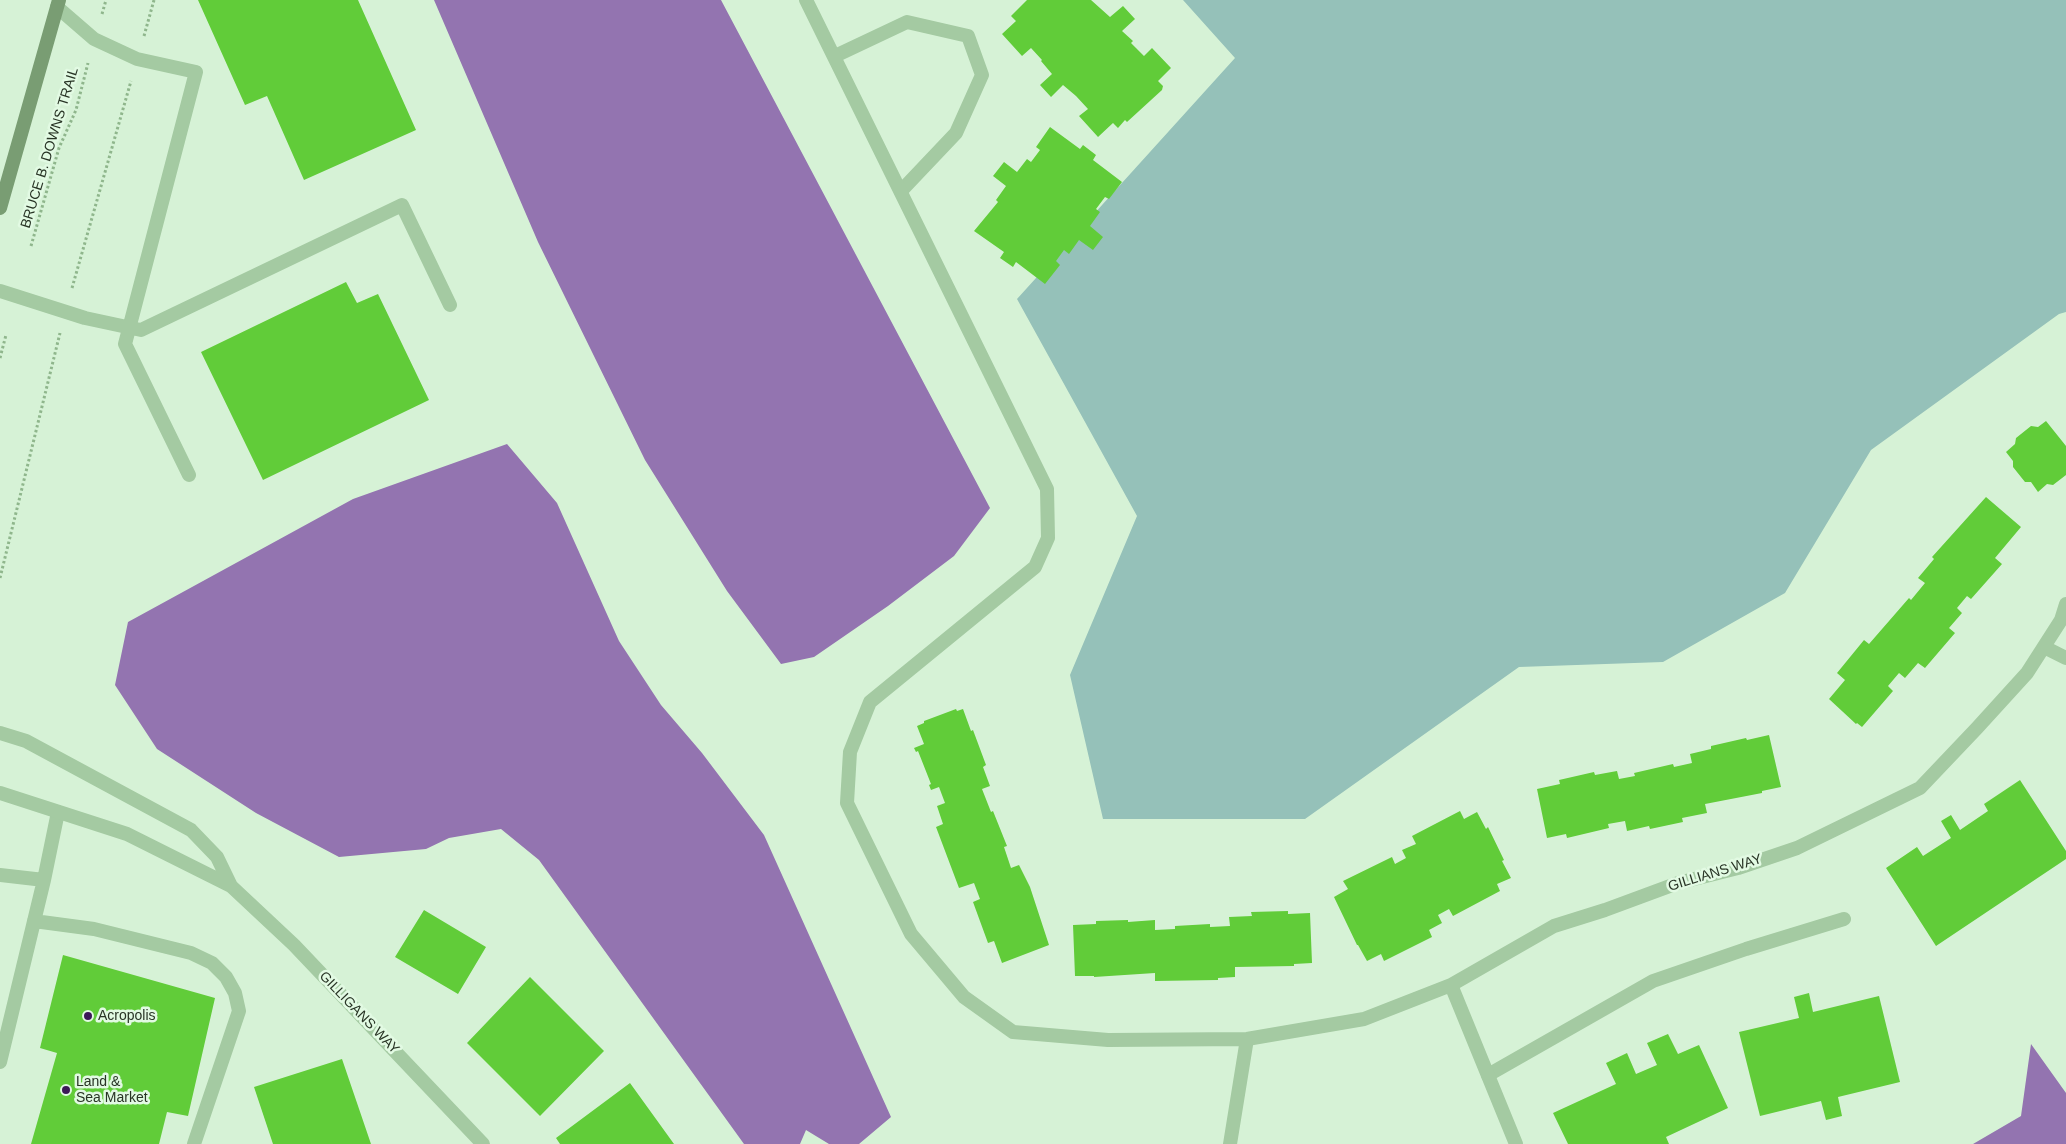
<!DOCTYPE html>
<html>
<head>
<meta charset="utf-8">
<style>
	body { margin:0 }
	canvas { display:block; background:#d6f2d6 }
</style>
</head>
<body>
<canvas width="2066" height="1144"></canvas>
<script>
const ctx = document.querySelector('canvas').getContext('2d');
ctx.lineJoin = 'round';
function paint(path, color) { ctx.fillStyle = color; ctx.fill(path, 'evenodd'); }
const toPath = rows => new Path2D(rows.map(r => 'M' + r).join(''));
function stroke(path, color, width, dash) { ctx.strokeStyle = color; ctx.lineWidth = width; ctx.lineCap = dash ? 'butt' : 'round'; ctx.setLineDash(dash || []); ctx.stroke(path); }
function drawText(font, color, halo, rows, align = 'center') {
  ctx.font = font + ' Helvetica,sans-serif'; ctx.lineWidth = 5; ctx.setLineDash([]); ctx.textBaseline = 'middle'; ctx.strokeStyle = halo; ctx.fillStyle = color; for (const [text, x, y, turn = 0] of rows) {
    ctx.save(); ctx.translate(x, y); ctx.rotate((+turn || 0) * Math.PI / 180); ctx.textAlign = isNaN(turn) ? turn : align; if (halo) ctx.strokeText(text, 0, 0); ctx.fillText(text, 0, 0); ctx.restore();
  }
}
paint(toPath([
	[1183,0,2066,0,2066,312,2059,314,1871,450,1785,593,1663,662,1519,667,1305,819,1103,819,1070,675,1137,516,1017,299,1235,58]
]), '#95c1b9');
paint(toPath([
	[434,0,721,0,990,508,954,556,888,606,814,657,781,664,727,591,645,460,538,242],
	[507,444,557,503,619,641,661,705,702,753,764,835,891,1117,859,1144,829,1144,806,1130,800,1144,744,1144,539,860,501,829,449,838,426,849,339,857,256,813,157,749,115,685,128,622,353,499],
	[2031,1044,2066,1093,2066,1144,1973,1144,2021,1116]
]), '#9374b0');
paint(toPath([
	[198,0,358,0,416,130,304,180,267,96,245,105],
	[1027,0,1091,0,1110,17,1123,6,1135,19,1122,31,1133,41,1131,43,1144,56,1152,48,1171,68,1158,81,1163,86,1162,90,1127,122,1125,120,1118,128,1113,123,1098,137,1079,116,1088,109,1076,96,1063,85,1051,97,1040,85,1052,74,1041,61,1042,60,1031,48,1022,56,1002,34,1016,21,1011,16],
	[1050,127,1080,149,1083,145,1096,155,1093,160,1122,182,1109,199,1105,197,1096,209,1100,212,1090,226,1103,237,1093,250,1079,240,1069,254,1064,250,1056,261,1060,265,1045,284,1016,262,1013,267,1000,258,1004,252,974,231,998,202,996,200,1006,186,993,176,1004,162,1017,172,1027,159,1031,162,1040,150,1036,147],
	[346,282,357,303,378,294,429,400,263,480,201,352],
	[2046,421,2066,446,2066,475,2053,485,2047,484,2038,492,2031,482,2025,482,2013,467,2013,461,2006,452,2015,444,2016,438,2031,426,2038,427],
	[1986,497,2021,527,1995,558,2002,564,1971,599,1967,596,1957,608,1962,613,1949,628,1955,633,1925,668,1918,663,1905,678,1899,673,1888,686,1893,691,1862,727,1857,723,1856,724,1829,699,1845,680,1837,673,1864,640,1869,644,1909,598,1911,600,1925,583,1918,578,1934,559,1932,557],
	[956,709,957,711,963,709,971,731,973,730,986,765,983,767,990,786,982,789,991,812,993,811,1007,846,1004,847,1011,868,1019,865,1030,887,1049,945,1002,963,994,941,988,943,973,902,980,899,974,883,959,888,936,827,943,824,937,806,945,803,939,787,931,790,929,785,931,784,918,751,916,752,914,748,924,744,917,726,924,723,924,721],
	[1769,735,1781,787,1762,791,1762,793,1705,804,1707,813,1682,818,1683,822,1650,829,1649,826,1627,831,1625,821,1608,824,1609,828,1567,838,1566,834,1547,838,1537,789,1560,784,1559,780,1594,772,1595,775,1617,771,1619,779,1635,776,1634,773,1673,764,1674,767,1692,763,1690,754,1711,749,1711,746,1746,738,1747,740],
	[2020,780,2066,851,2066,859,1936,946,1886,868,1917,847,1923,856,1951,838,1941,821,1951,815,1960,830,1988,811,1984,804],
	[1460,811,1464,819,1477,812,1486,829,1488,827,1504,860,1502,861,1511,878,1497,884,1500,891,1453,916,1449,909,1438,915,1442,923,1429,930,1432,937,1384,961,1381,954,1367,961,1358,945,1357,945,1334,897,1348,889,1343,881,1392,857,1395,864,1406,858,1402,850,1416,844,1412,836],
	[424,910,486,947,458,994,395,957],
	[1288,911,1288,914,1310,913,1312,963,1294,964,1294,966,1235,967,1235,977,1218,978,1218,980,1155,981,1155,973,1094,977,1094,976,1075,976,1073,925,1096,924,1096,921,1128,920,1128,922,1155,920,1155,930,1175,929,1175,926,1210,924,1210,927,1230,926,1229,917,1252,916,1251,912],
	[63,955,215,998,188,1116,167,1112,159,1144,31,1144,57,1053,40,1048],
	[530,977,604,1051,540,1116,467,1043],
	[1809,993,1813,1012,1879,996,1900,1082,1838,1097,1842,1116,1826,1120,1821,1101,1760,1116,1739,1032,1799,1018,1794,997],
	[1668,1034,1678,1054,1699,1045,1728,1108,1666,1137,1669,1144,1568,1144,1553,1113,1616,1084,1606,1063,1627,1053,1636,1074,1657,1065,1647,1043],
	[342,1059,371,1144,273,1144,254,1087],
	[630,1083,674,1144,560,1144,556,1138]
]), '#61cc39');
stroke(toPath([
	[102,14,106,0],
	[144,36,154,0],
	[31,246,59,148,76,110,88,63],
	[72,288,131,81],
	[0,358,6,335],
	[0,578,60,333]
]), '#8fb68c', 3, [2.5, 2.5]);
stroke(toPath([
	[57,7,94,39,137,59,196,72,125,344,189,475],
	[835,56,907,22,968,36,982,75,956,133,901,191],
	[0,291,85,318,141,330,402,205,450,305],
	[0,875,44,880,58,812],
	[34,921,94,929,191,953,212,963,226,977,235,993,239,1011,194,1144],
	[0,1062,44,880],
	[1488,1075,1653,981,1746,949,1844,919]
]), '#a4caa2', 14);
stroke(toPath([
	[806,0,1047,489,1048,538,1035,567,870,702,850,752,847,803,911,934,964,997,1013,1032,1108,1040,1247,1039,1364,1019,1451,985],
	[2044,647,2066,658],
	[0,733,26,741,191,830,217,857,231,886],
	[0,793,127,834,231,886,294,945,483,1144],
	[1230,1144,1247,1039],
	[1516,1144,1451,985,1554,926,1605,910,1678,883,1738,868,1797,848,1920,788,1977,728,2027,673,2061,620,2066,604]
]), '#a4caa2', 14);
stroke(toPath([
	[0,208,59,0]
]), '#799d73', 14);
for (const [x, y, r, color] of [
	[88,1016,5,"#3b1857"],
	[66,1090,5,"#3b1857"]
]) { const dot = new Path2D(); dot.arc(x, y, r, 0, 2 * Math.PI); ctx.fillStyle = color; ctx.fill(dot); stroke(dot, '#e2fae3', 2); }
drawText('14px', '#283425', '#e2fae3', [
	["BRUCE B. DOWNS TRAIL",50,148,-73],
	["GILLIANS WAY",1715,873,-17],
	["GILLIGANS WAY",359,1013,46]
]);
drawText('14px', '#283425', '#e2fae3', [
	["Acropolis",98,1016],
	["Land &",76,1082],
	["Sea Market",76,1098]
], 'left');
</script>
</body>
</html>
